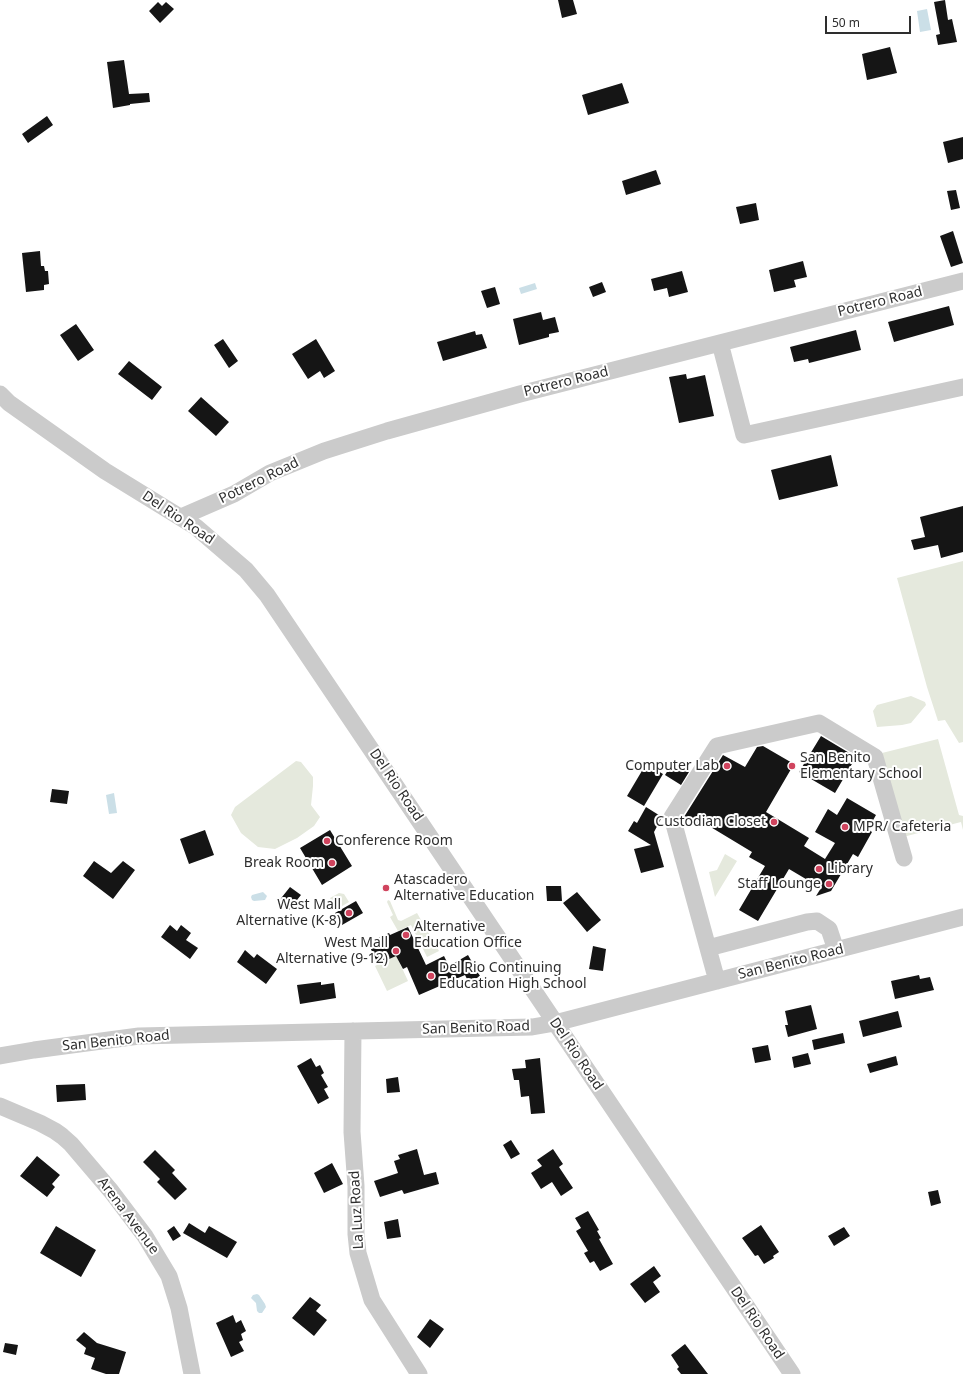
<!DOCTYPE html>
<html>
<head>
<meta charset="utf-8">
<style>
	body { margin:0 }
	#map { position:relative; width:963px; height:1374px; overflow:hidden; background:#fff; font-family:"Noto Sans",sans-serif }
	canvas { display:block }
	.scale { position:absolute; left:825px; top:16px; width:86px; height:18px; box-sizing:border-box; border:2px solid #2e2e2e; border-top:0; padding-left:5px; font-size:12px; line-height:14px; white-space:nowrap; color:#2e2e2e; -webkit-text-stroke:3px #fff; paint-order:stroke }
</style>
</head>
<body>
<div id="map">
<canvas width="963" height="1374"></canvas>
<div class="scale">50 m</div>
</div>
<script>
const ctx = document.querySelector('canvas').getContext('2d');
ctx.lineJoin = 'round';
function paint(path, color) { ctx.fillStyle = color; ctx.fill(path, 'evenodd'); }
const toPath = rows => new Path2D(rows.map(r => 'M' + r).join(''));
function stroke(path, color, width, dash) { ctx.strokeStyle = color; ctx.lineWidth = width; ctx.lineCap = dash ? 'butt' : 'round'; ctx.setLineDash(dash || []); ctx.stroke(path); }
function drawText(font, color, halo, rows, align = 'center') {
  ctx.font = font + ' "Noto Sans",sans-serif'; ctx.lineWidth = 4; ctx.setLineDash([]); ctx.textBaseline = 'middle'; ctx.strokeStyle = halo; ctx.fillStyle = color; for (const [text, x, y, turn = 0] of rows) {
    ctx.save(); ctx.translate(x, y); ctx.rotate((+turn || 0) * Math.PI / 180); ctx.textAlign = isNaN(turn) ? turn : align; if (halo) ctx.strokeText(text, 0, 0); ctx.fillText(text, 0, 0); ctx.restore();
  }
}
paint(toPath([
	[963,561,963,742,959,743,945,720,938,721,927,687,897,578],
	[911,696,925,702,926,705,911,723,902,725,877,727,873,711,877,705],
	[938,739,959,815,963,816,963,830,961,822,903,837,882,753],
	[296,761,301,762,313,777,313,786,311,805,320,817,314,826,297,838,275,849,258,847,241,833,231,815,235,807],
	[725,854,737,861,715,897,709,872,717,870],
	[339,893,344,894,349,902,337,909,330,898],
	[388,900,390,901,398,920,401,921,417,913,439,951,427,957,411,925,398,931,390,917,393,915,387,902],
	[396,955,408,981,387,991,375,966]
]), '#e5e9dd');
paint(toPath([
	[927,9,931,30,920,32,917,11],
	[535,283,537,289,521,294,519,288],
	[114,793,117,813,109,814,106,795],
	[263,892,267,896,265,900,254,901,252,900,251,897,252,895],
	[257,1294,259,1295,265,1304,266,1307,262,1313,259,1313,257,1311,256,1303,251,1298,253,1295]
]), '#cbdfe7');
paint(toPath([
	[558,0,573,0,577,14,562,18],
	[945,0,948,20,952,19,957,42,938,45,936,35,940,34,934,2],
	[158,2,162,6,166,2,174,9,160,23,149,11],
	[890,47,897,73,867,80,862,54],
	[124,60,129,94,149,93,150,102,130,104,130,105,113,108,107,62],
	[622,83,629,103,588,115,582,95],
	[47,116,53,125,28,143,22,134],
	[963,137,963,159,948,163,943,142],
	[656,170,661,184,626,195,622,181],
	[956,190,960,208,951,210,947,191],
	[756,203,759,220,740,224,736,207],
	[953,231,963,263,951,267,940,236],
	[40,251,41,266,44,266,45,271,48,271,49,284,44,285,44,290,26,292,22,253],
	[803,261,807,277,794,280,796,287,774,292,769,270],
	[682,271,688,292,669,297,667,288,654,291,651,279],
	[602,282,606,292,593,297,589,287],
	[495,287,500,304,487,308,481,291],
	[949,306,954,325,894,342,888,322],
	[541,312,543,320,555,317,559,332,549,334,549,337,519,345,513,319],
	[76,324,94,350,78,361,60,335],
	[856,330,861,350,809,363,808,359,794,362,790,347],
	[475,331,476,335,482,334,487,348,443,361,437,342],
	[223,339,238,361,229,368,214,345],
	[316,339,335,371,324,378,320,371,308,379,292,354],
	[129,361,162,387,152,400,118,374],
	[686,374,687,379,705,375,714,416,679,423,669,377],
	[201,397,229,422,216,436,188,411],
	[831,455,838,486,779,500,771,470],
	[963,506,963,552,941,558,938,545,914,550,911,540,925,537,920,517],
	[821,736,856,757,835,793,799,772],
	[763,746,794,764,766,812,809,838,804,846,825,859,835,843,815,832,828,809,837,815,847,798,876,815,868,829,872,832,858,857,853,854,831,891,816,896,821,888,789,869,758,921,739,910,765,866,749,857,752,852,704,823,701,827,684,817,723,755,745,767,757,747],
	[673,762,689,772,681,785,665,775],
	[646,764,663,774,644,806,627,796],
	[52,789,69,791,67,804,50,802],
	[646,807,662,817,654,832,664,867,641,873,634,849,651,845,628,831,634,821,637,823],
	[205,830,214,855,189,864,180,839],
	[330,830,352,866,322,885,300,848],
	[94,861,111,873,123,861,135,870,113,899,83,876],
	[546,886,561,886,562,901,547,901],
	[290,887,301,895,289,910,278,902],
	[577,892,601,920,587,932,563,903],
	[356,901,363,913,342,925,335,913],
	[170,925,177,931,181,925,191,933,186,940,198,948,190,959,161,937],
	[408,927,426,965,444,956,449,966,468,955,480,976,469,983,465,975,419,995,407,967,403,969,396,956,378,964,368,943,389,933,390,935],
	[593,946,606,949,603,971,589,969],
	[245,950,254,958,257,954,277,969,266,984,237,962],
	[919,975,920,979,930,977,934,990,895,999,891,981],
	[321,982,321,985,334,983,336,998,300,1004,297,985],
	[811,1005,817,1029,788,1037,785,1025,788,1025,785,1011],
	[898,1011,902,1027,863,1037,859,1021],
	[843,1033,845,1043,814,1050,812,1040],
	[768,1045,771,1060,755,1063,752,1048],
	[808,1053,811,1064,794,1068,792,1057],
	[896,1056,898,1065,870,1073,867,1064],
	[311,1058,316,1067,320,1065,324,1073,321,1075,328,1087,324,1089,329,1098,318,1104,297,1066],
	[540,1058,545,1113,531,1114,529,1096,521,1097,519,1080,514,1080,512,1069,526,1068,525,1060],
	[398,1077,400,1092,387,1093,386,1079],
	[85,1084,86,1100,57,1102,56,1085],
	[511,1140,520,1154,511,1159,503,1145],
	[417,1149,424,1175,436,1172,439,1184,404,1194,402,1190,380,1197,374,1181,398,1173,394,1161,400,1159,398,1155],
	[553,1149,563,1164,559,1167,573,1188,561,1196,552,1182,541,1189,531,1173,542,1166,537,1160],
	[155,1150,175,1170,172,1173,187,1189,175,1200,157,1182,160,1179,143,1162],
	[37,1156,60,1175,52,1184,55,1187,47,1197,20,1176],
	[332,1163,343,1184,324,1193,314,1173],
	[938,1190,941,1203,931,1206,928,1192],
	[588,1211,599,1230,597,1231,601,1238,599,1239,613,1264,600,1271,594,1261,590,1263,584,1253,588,1251,576,1231,581,1228,575,1218],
	[398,1219,401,1237,387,1239,384,1222],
	[189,1223,205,1233,209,1226,237,1242,227,1258,183,1233],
	[761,1225,779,1252,773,1256,774,1258,764,1264,758,1255,755,1256,742,1238],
	[56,1226,96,1250,81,1277,40,1253],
	[174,1226,181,1236,173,1241,167,1231],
	[844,1227,850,1236,834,1246,828,1236],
	[654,1266,661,1276,653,1282,660,1292,645,1303,630,1284],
	[310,1297,321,1305,316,1311,327,1320,314,1336,292,1318],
	[233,1315,236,1323,241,1320,246,1331,241,1334,243,1340,239,1342,244,1351,231,1357,216,1323],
	[430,1319,444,1329,430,1348,417,1337],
	[84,1332,97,1343,126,1352,119,1374,106,1374,91,1369,95,1358,84,1354,86,1348,76,1340],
	[5,1343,18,1345,16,1355,3,1352],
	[685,1344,708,1374,681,1374,677,1369,679,1367,671,1355]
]), '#151515');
stroke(toPath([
	[720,343,744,435,963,387],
	[0,394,9,403,105,471,196,527,246,570,267,595,792,1374],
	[181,517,234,494,270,473,324,451,387,431,520,394,963,281],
	[708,948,807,922,817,921,829,929,836,950],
	[717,981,672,817,717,746,819,723,875,757,904,858],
	[353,1031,352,1132,356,1186,356,1234,358,1253,372,1300,419,1374],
	[0,1056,34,1050,139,1036,532,1027,555,1023,963,917],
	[0,1106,40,1123,55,1131,62,1136,71,1144,111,1191,145,1236,169,1276,179,1308,192,1374]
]), '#cbcbcb', 17);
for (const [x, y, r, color] of [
	[727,766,4,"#d0445e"],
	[792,766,4,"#d0445e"],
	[774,822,4,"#d0445e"],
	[845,827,4,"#d0445e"],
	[327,841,4,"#d0445e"],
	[332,863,4,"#d0445e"],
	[819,869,4,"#d0445e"],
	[829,884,4,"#d0445e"],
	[386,888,4,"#d0445e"],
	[349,913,4,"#d0445e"],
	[406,935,4,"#d0445e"],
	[396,951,4,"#d0445e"],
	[431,976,4,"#d0445e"]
]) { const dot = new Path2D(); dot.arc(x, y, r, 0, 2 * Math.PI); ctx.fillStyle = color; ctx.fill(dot); stroke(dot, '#fff', 1.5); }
drawText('14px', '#2e2e2e', '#fff', [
	["Potrero Road",880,302,-14],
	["Potrero Road",566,382,-14],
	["Potrero Road",259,481,-26],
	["Del Rio Road",178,518,34],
	["Del Rio Road",396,785,56],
	["San Benito Road",791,962,-14],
	["San Benito Road",476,1028,-2],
	["San Benito Road",116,1041,-6],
	["Del Rio Road",576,1054,56],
	["La Luz Road",357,1210,-93],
	["Arena Avenue",128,1216,53],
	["Del Rio Road",757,1323,56]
]);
drawText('14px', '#2e2e2e', '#fff', [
	["San Benito",800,758],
	["Elementary School",800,774],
	["Computer Lab",719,766,"right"],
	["Custodian Closet",766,822,"right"],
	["MPR/ Cafeteria",853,827],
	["Conference Room",335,841],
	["Break Room",324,863,"right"],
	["Library",827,869],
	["Atascadero",394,880],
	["Alternative Education",394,896],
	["Staff Lounge",821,884,"right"],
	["West Mall",341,905,"right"],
	["Alternative (K-8)",341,921,"right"],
	["Alternative",414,927],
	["Education Office",414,943],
	["West Mall",388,943,"right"],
	["Alternative (9-12)",388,959,"right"],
	["Del Rio Continuing",439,968],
	["Education High School",439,984]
], 'left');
</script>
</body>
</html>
